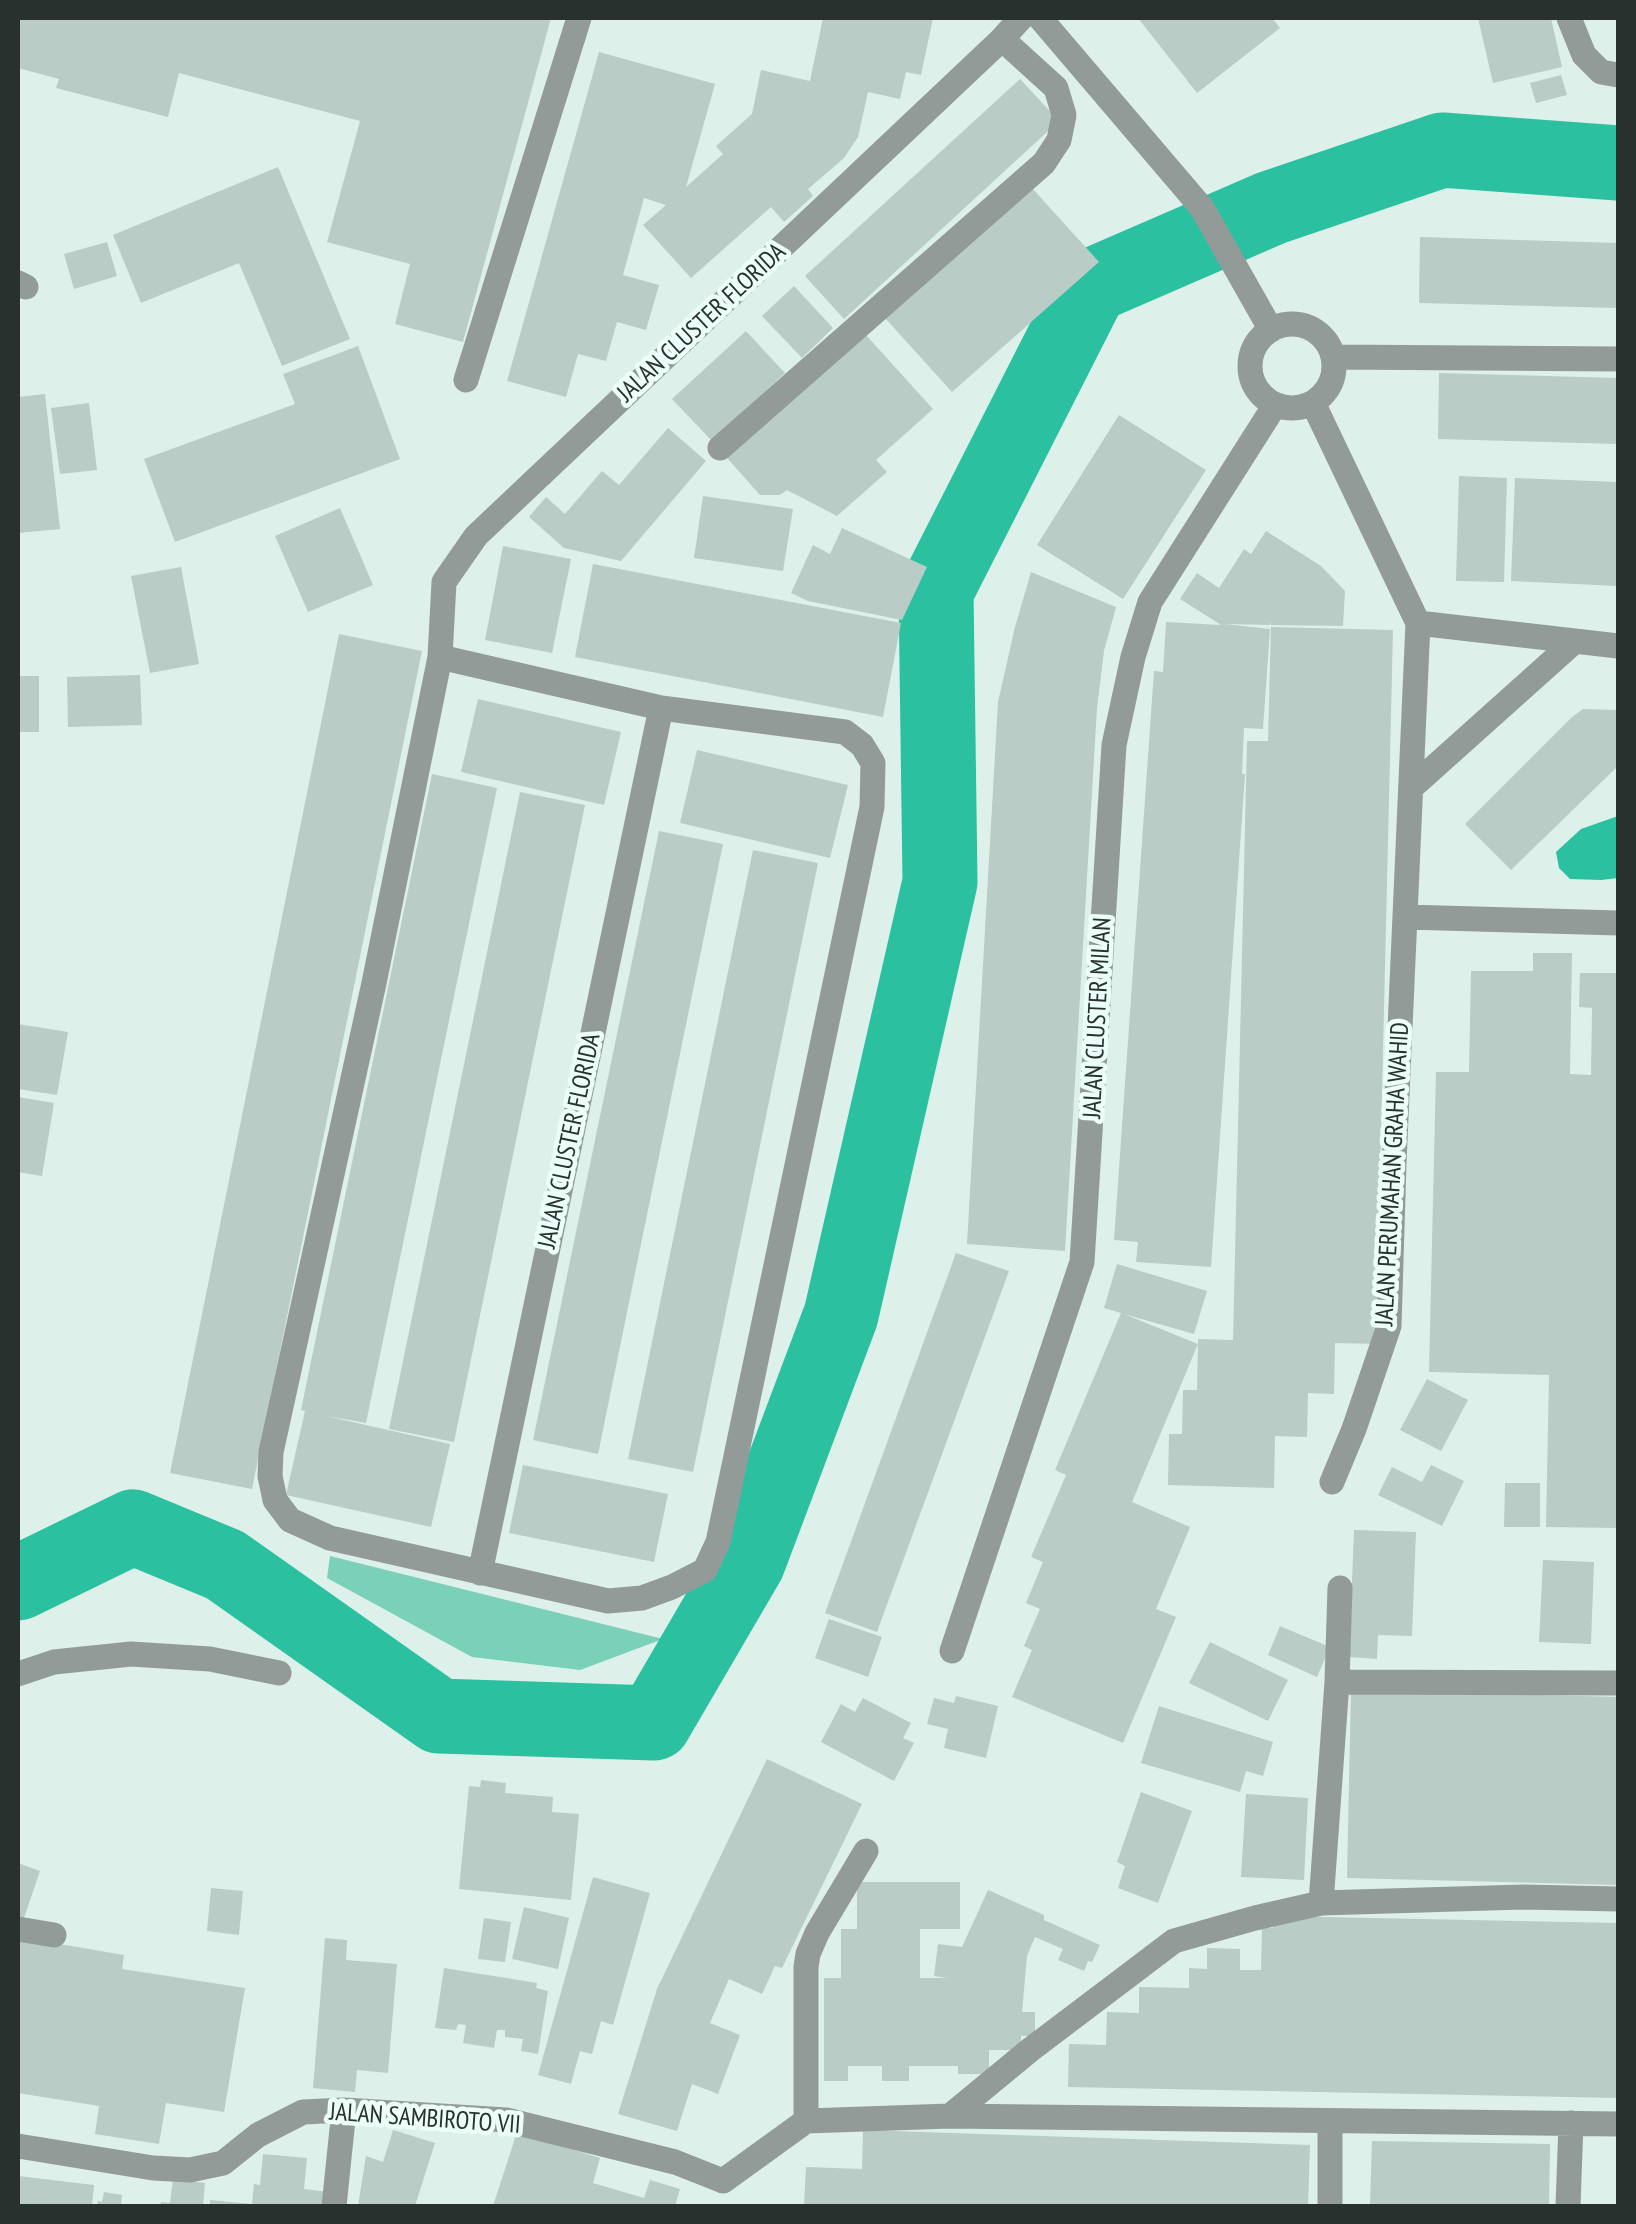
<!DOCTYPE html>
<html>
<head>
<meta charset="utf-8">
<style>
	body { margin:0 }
	#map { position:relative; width:1636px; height:2224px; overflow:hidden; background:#ddf1ea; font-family:"PT Sans Narrow",sans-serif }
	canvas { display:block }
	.frame { position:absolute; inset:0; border:20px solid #29312e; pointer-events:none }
</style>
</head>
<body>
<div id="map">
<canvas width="1636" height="2224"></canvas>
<div class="frame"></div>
</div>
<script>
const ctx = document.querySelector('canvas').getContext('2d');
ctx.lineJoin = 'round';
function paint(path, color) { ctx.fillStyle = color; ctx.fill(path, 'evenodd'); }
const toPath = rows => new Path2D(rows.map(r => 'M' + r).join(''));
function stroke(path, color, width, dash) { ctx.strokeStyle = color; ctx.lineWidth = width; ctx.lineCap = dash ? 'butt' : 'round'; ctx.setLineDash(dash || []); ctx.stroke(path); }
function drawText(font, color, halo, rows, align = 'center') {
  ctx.font = font + ' "PT Sans Narrow",sans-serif'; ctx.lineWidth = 9; ctx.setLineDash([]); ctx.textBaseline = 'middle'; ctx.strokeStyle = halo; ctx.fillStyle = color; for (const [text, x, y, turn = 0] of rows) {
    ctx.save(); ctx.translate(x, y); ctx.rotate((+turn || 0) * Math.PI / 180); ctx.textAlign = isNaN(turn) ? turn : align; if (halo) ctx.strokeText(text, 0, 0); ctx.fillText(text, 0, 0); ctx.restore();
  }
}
paint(toPath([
	[330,1556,663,1639,580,1670,472,1657,327,1578]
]), '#7ad1b8');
paint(toPath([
	[1618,816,1618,878,1601,880,1570,879,1559,868,1556,852,1581,829]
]), '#2bc1a0');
stroke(toPath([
	[18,1583,133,1527,225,1565,439,1716,654,1723,748,1562,841,1315,940,882,936,591,1091,286,1271,208,1442,150,1618,163]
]), '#2bc1a0', 75);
paint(toPath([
	[18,18,551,18,463,342,395,324,410,264,327,242,360,121,179,73,168,117,56,88,59,79,18,68],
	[823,18,933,18,921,75,906,72,900,99,868,92,858,137,844,158,808,189,813,196,784,222,771,207,691,278,643,225,666,205,644,198,623,275,659,285,646,330,617,322,606,361,578,354,566,397,507,381,599,52,715,84,686,187,723,154,716,146,752,114,761,70,810,81],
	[1138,18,1272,18,1280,28,1197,93],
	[1478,18,1551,18,1562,67,1493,83],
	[1561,75,1567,95,1536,103,1530,83],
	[1020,79,1059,121,844,319,805,276],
	[278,167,350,339,282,366,239,263,141,303,113,235],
	[1032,188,1099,262,952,392,885,318],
	[1420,237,1618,243,1618,308,1419,303],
	[107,242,117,276,74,289,64,254],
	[794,286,833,328,802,358,762,316],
	[746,331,785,373,712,441,672,399],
	[866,335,933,409,876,460,887,472,837,516,787,490,780,495,760,495,727,458],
	[358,346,400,459,175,542,144,459,295,404,283,374],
	[1439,373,1618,378,1618,444,1438,439],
	[45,394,60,529,18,533,18,397],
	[89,403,97,470,60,474,51,408],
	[1119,415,1206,470,1123,599,1037,545],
	[668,428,706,461,621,561,564,548,529,517,546,497,565,514,602,471,619,485],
	[1459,476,1507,478,1504,582,1456,581],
	[1515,478,1618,482,1618,586,1511,581],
	[703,496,793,509,783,571,694,558],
	[340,508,373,585,308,612,275,536],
	[842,528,927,567,902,620,808,601,791,593,813,545,830,554],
	[1266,531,1321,566,1345,591,1343,626,1271,625,1270,622,1270,625,1225,624,1270,629,1263,729,1244,728,1242,774,1245,774,1211,1267,1136,1262,1138,1242,1114,1240,1154,671,1163,672,1166,622,1221,625,1180,599,1197,573,1219,588,1244,549,1251,554],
	[503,546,571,559,552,653,485,640],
	[593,564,901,623,883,717,575,657],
	[181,567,199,664,150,673,131,576],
	[1031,572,1116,607,1104,651,1097,708,1065,1251,967,1244,998,702,1015,627],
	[1271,627,1393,630,1376,1344,1335,1343,1334,1394,1308,1393,1307,1437,1275,1436,1274,1488,1168,1485,1169,1434,1182,1434,1183,1390,1197,1390,1198,1344,1132,1502,1190,1527,1156,1609,1176,1617,1123,1743,1012,1697,1032,1650,1024,1646,1040,1609,1026,1603,1043,1562,1031,1557,1066,1475,1055,1470,1121,1313,1104,1308,1117,1264,1207,1291,1194,1334,1124,1314,1198,1344,1198,1339,1233,1340,1247,741,1268,741],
	[339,634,422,651,252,1489,170,1473],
	[140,675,142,725,68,727,67,677],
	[18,676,39,676,39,732,18,732],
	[478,699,621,732,604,805,461,772],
	[1583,709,1618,710,1618,766,1511,870,1465,824,1572,717],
	[697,750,848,785,830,858,680,823],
	[432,774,497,788,366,1423,326,1416,450,1444,431,1527,286,1495,305,1411,301,1410],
	[520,792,585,805,454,1442,389,1429],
	[659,831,723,844,598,1454,533,1440],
	[753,850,818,863,693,1472,628,1459],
	[1533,953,1572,953,1570,1074,1591,1075,1592,1008,1579,1007,1580,973,1618,973,1618,1528,1546,1527,1549,1375,1429,1372,1436,1072,1469,1072,1471,971,1533,971],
	[18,1024,68,1032,57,1095,18,1089],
	[18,1097,54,1103,42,1176,18,1172],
	[956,1253,1009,1271,877,1632,825,1613],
	[1427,1379,1468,1400,1441,1451,1400,1430],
	[523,1465,668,1494,654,1562,509,1533],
	[1431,1465,1464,1481,1442,1526,1378,1495,1392,1467,1422,1482],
	[1505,1483,1540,1483,1540,1527,1504,1527],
	[1354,1530,1416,1532,1412,1636,1378,1635,1377,1659,1349,1657],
	[1543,1560,1594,1562,1591,1644,1539,1642],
	[829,1619,882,1637,868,1677,815,1658],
	[1280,1626,1330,1647,1317,1677,1268,1655],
	[1210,1642,1288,1680,1268,1721,1189,1683],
	[1351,1690,1618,1697,1618,1885,1347,1878],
	[956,1696,998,1706,986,1758,944,1748,948,1729,927,1724,934,1698,954,1703],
	[863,1698,911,1723,903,1738,914,1743,894,1781,821,1742,841,1704,855,1712],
	[1159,1706,1273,1742,1263,1776,1246,1771,1240,1792,1141,1763],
	[767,1759,862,1804,782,1968,775,1966,762,1994,729,1979,710,2023,740,2035,718,2094,692,2084,677,2131,618,2114,657,1989],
	[481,1780,506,1783,505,1793,553,1797,552,1812,579,1814,571,1900,459,1889,469,1786,480,1787],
	[1141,1792,1192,1811,1158,1903,1118,1888,1125,1866,1117,1862],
	[1246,1794,1308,1798,1304,1880,1241,1877],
	[18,1863,40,1871,22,1924,18,1922],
	[593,1877,650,1893,613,2025,601,2021,592,2054,580,2051,571,2084,538,2075],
	[857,1882,960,1882,960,1929,920,1929,920,1978,947,1978,934,1976,938,1944,962,1947,988,1890,1044,1915,1044,1920,1100,1945,1092,1962,1088,1961,1084,1971,1058,1960,1063,1949,1035,1937,1027,1956,1022,2012,1035,2012,1035,2036,1021,2036,1021,2050,989,2050,989,2074,958,2074,958,2066,909,2066,909,2081,882,2081,882,2066,848,2066,848,2081,824,2081,824,1978,841,1978,841,1929,857,1929],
	[211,1888,243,1891,239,1935,207,1931],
	[524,1907,569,1918,558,1969,512,1959],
	[1273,1916,1618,1923,1618,2098,1068,2087,1069,2044,1106,2045,1107,2012,1139,2013,1139,1987,1189,1988,1189,1968,1207,1969,1207,1948,1240,1949,1240,1970,1261,1970,1262,1927,1273,1928],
	[484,1918,511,1922,505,1962,478,1959],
	[18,1937,124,1955,122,1969,245,1988,224,2112,166,2103,159,2144,95,2134,99,2106,18,2093],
	[325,1938,347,1940,346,1960,397,1964,388,2073,357,2070,355,2092,313,2088],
	[444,1968,537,1983,536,1988,548,1991,538,2054,521,2051,523,2039,505,2037,505,2030,497,2030,494,2048,463,2043,466,2025,458,2024,456,2030,435,2028],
	[393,2130,435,2143,415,2206,358,2206,366,2156,383,2162],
	[863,2130,1310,2145,1308,2206,804,2206,806,2167,862,2169],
	[517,2132,600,2158,593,2183,644,2198,650,2180,680,2189,675,2206,493,2206],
	[1372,2141,1550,2144,1549,2206,1370,2206],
	[263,2154,307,2158,304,2189,328,2192,326,2206,210,2206,210,2200,252,2204,254,2184,260,2185],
	[18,2176,94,2185,92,2206,18,2206],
	[173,2179,205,2183,203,2206,160,2206,161,2202,170,2203],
	[104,2192,122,2195,121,2206,97,2206,98,2201,102,2202]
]), '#b9ccc6');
stroke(toPath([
	[1040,18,1202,208,1271,330],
	[1569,18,1584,55,1601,72,1618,75],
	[18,283,26,287],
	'1250 366a42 42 0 1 1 84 0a42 42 0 1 1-84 0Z',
	[1334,357,1618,359],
	[466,380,579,18],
	[1313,403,1418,623,1394,1163,1389,1326,1354,1429,1332,1482],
	[720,448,1044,163,1059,140,1064,115,1056,88,1002,39],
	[1418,623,1618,646],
	[440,657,661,708,845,732,862,745,873,763,872,807,718,1542,705,1570,672,1587,642,1598,608,1601,330,1538,290,1520,275,1500,270,1476,271,1452,374,983,440,657,444,582,476,536,1002,39,1021,18],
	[1412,787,1575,641],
	[1406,917,1618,923],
	[480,1573,661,708],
	[952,1651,1082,1262,1114,745,1133,657,1150,602,1275,405],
	[18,1674,54,1662,131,1654,210,1659,279,1673],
	[1337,1682,1618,1683],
	[1321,1903,1337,1682,1340,1588],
	[18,1929,54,1935],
	[950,2116,1030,2050,1174,1941,1255,1918,1321,1903,1523,1897,1618,1899],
	[806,2121,806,1967,808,1954,817,1933,866,1851],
	[18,2146,153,2168,190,2170,223,2163,258,2135,303,2112,344,2110,506,2120,675,2162,723,2181],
	[723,2181,806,2121,950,2116,1618,2124],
	[334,2206,344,2110],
	[1330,2206,1330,2121],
	[1568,2206,1571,2123]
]), '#939b98', 25);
drawText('25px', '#29312e', '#ebfef7', [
	["JALAN CLUSTER FLORIDA",702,323,-43],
	["JALAN CLUSTER MILAN",1098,1018,-87],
	["JALAN CLUSTER FLORIDA",570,1141,-78],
	["JALAN PERUMAHAN GRAHA WAHID",1393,1174,-87],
	["JALAN SAMBIROTO VII",425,2119,4]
]);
</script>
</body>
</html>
